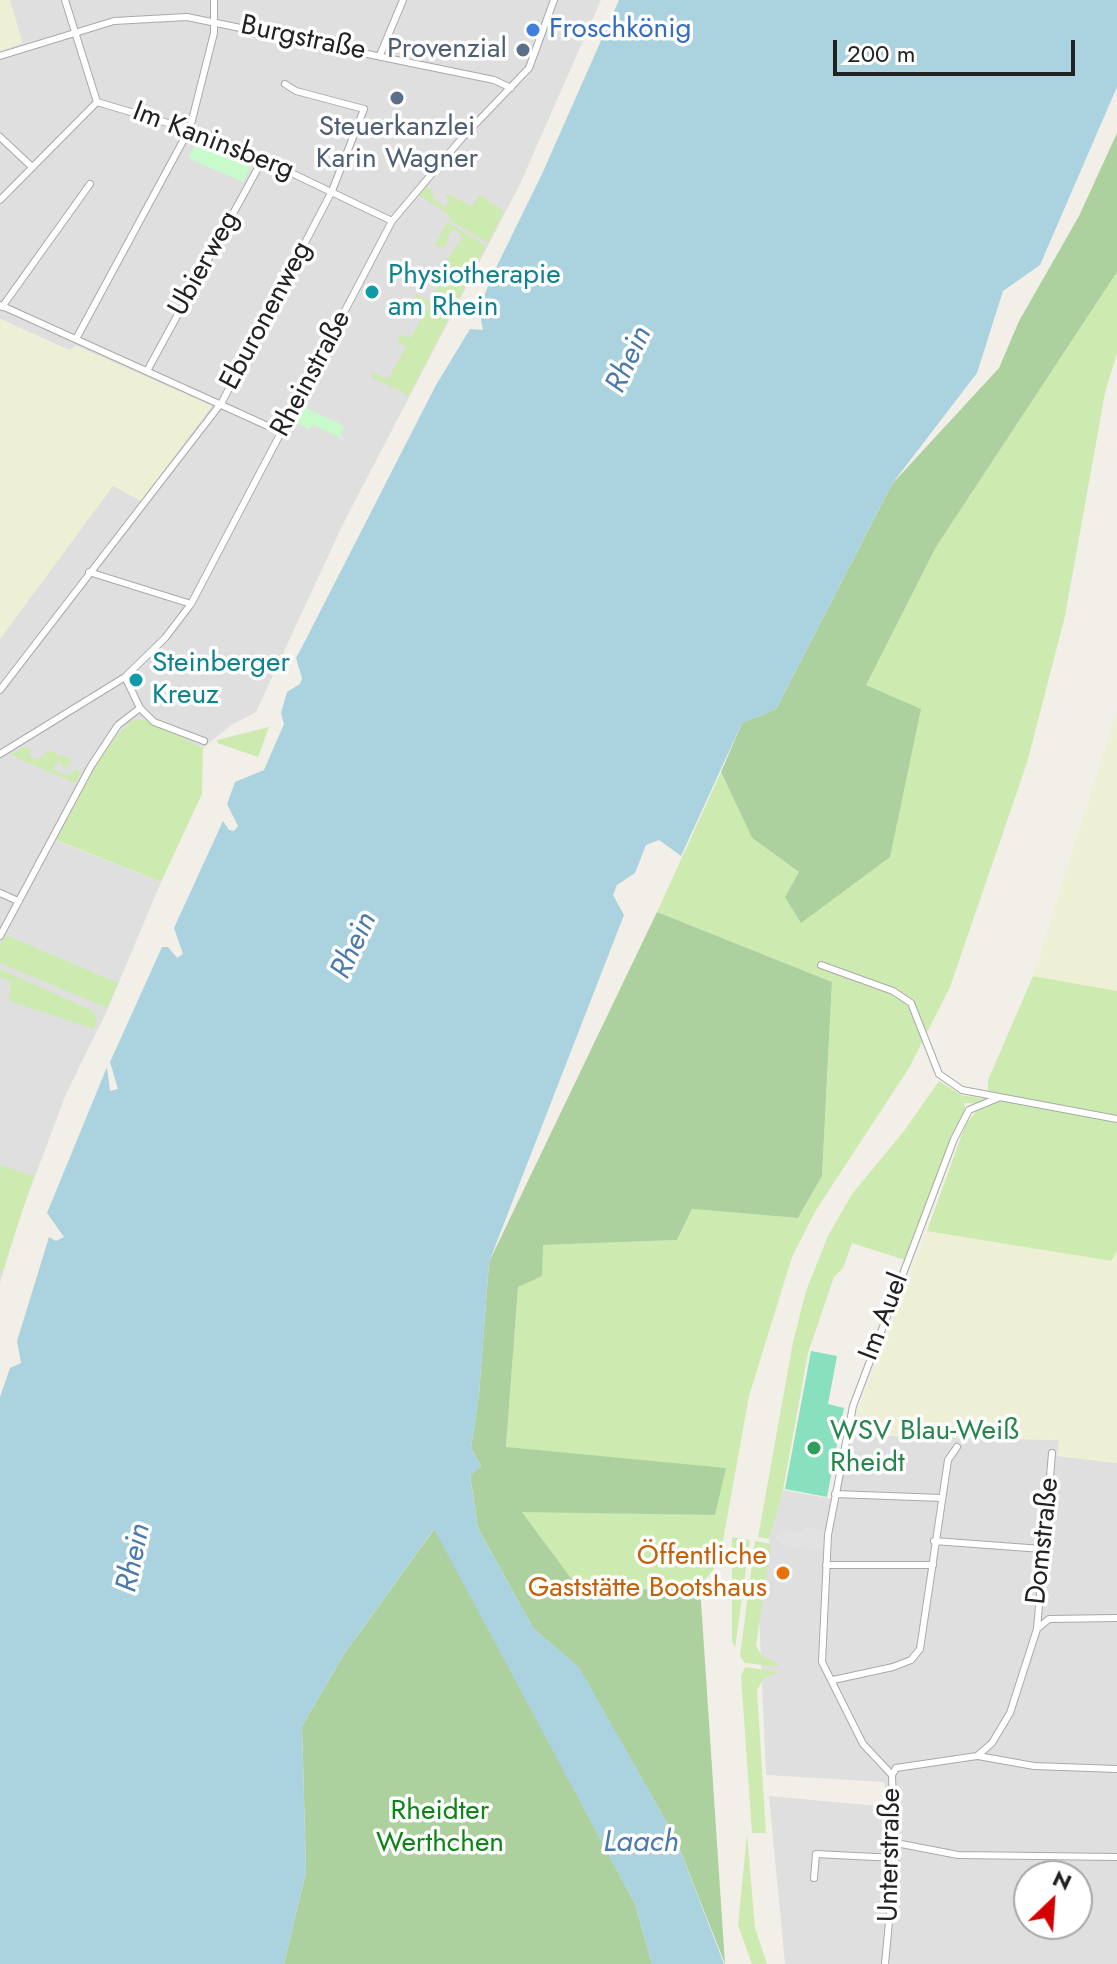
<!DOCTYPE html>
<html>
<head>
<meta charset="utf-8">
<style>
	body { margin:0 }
	#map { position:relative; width:1117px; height:1964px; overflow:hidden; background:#f2efe9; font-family:Jost,sans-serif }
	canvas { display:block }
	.north { position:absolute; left:1013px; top:1860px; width:80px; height:80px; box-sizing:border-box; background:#fff; border:2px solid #a7a7a7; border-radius:50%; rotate:25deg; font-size:22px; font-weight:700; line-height:32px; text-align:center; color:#222 }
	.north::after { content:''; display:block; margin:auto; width:28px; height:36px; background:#d40000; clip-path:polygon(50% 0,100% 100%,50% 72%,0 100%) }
	.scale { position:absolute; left:833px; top:40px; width:242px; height:36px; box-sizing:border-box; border:4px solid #222; border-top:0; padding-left:10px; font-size:24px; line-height:28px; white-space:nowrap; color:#222; -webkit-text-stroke:6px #fff; paint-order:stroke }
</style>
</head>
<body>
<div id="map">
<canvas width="1117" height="1964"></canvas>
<div class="north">N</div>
<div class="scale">200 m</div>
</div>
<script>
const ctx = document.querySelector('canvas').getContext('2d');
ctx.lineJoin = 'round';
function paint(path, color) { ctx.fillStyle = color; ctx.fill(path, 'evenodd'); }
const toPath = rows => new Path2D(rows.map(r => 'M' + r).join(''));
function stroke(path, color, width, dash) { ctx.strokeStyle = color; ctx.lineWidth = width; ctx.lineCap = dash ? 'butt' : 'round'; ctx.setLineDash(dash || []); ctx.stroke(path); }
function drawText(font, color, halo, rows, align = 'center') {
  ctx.font = font + ' Jost,sans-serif'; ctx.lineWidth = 7; ctx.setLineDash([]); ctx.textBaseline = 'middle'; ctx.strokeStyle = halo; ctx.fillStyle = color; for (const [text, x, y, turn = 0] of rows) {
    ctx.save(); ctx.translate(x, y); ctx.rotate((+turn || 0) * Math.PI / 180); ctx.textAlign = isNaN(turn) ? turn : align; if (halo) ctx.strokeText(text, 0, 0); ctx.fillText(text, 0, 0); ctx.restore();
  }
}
paint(toPath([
	[10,0,601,0,520,184,342,526,256,712,230,726,203,748,145,720,57,841,161,882,106,1013,66,1094,19,1219,0,1283,0,636,113,485,69,350,0,319,0,51,22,43],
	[848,1435,1059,1440,1058,1456,1117,1463,1117,1964,785,1964,769,1796,889,1807,884,1782,766,1775,759,1613,772,1521,783,1490,838,1500],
	[1029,1876,1077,1876,1077,1924,1029,1924]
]), '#e0dfdf');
paint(toPath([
	[0,0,10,0,22,43,0,51],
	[0,319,68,350,77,346,212,406,141,501,113,486,0,639],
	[1117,710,1117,991,1033,976],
	[927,1231,1111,1261,1117,1251,1117,1463,1057,1456,1059,1440,848,1435]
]), '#eef0d5');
paint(toPath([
	[426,186,433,191,433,199,445,207,450,200,445,197,447,194,472,206,480,195,504,211,488,243,448,219,450,215,419,195],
	[447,222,486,246,409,396,370,376,372,372,388,379,406,347,397,340,400,334,410,338,429,306,414,298,416,294,431,302,442,278,439,276,445,275,450,265,445,262,463,237,456,230,451,230,444,249,435,245],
	[1117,272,1117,353,1105,393,1065,616,1027,763,950,987,909,1068,816,1210,792,1257,749,1396,719,1563,700,1586,582,1593,521,1511,715,1515,506,1447,518,1286,542,1245,677,1240,692,1209,798,1218,822,1176,832,982,657,912,721,772,752,838,799,872,801,923,865,685,936,547],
	[132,720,146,720,203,748,202,794,161,882,56,840,106,747],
	[269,727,258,757,217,743,217,740],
	[25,746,31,749,29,756,38,760,48,750,73,760,64,769,58,759,53,769,61,774,72,774,75,769,81,772,75,783,10,755],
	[6,935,118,983,107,1008,0,963,0,945],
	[0,969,91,1010,97,1019,94,1029,9,1001,11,981,0,977],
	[1033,976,1117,991,1117,1251,1111,1261,927,1231,966,1123,983,1104,964,1103,966,1110,905,1260,852,1243,843,1268,834,1277,808,1353,783,1490,769,1539,758,1537,793,1342,806,1291,828,1236,852,1194,904,1131,939,1081,961,1095,988,1099,988,1080],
	[0,1165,34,1176,2,1273,0,1273],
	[732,1537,750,1540,735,1648,732,1641],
	[755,1541,771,1544,756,1646,762,1656,777,1663,779,1667,745,1663,740,1656],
	[745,1667,779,1672,764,1678,757,1690,766,1833,752,1833,741,1676],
	[747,1834,755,1928,767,1964,752,1964,738,1925]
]), '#cdebb0');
paint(toPath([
	[1117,133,1117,272,936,547,866,685,921,709,890,857,801,923,785,897,799,872,752,838,721,772,742,723,776,709,892,484,999,368,1019,321,1079,216],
	[657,912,832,982,822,1176,798,1218,692,1209,677,1240,543,1245,542,1276,518,1287,506,1447,726,1468,715,1515,522,1512,582,1593,700,1586,725,1964,675,1837,579,1668,533,1628,478,1528,470,1475,481,1466,471,1448,479,1394,489,1262],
	[435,1528,635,1904,652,1964,284,1964,306,1871,302,1726,344,1654]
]), '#add19e');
paint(toPath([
	[199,139,248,159,252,163,243,182,188,158],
	[302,406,344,426,340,435,346,441,314,425,309,429,294,421]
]), '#c8facc');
paint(toPath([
	[811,1351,837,1356,828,1404,844,1408,827,1497,785,1489]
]), '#88e0be');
paint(toPath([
	[807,1527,825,1530,822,1551,781,1546,782,1541,774,1539,781,1530,798,1533]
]), '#e2e2e2');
paint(toPath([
	[619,0,1117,0,1117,87,1040,265,1003,291,977,373,892,484,776,709,742,723,681,856,659,840,646,845,635,873,617,885,613,895,624,915,489,1262,479,1395,471,1448,481,1466,470,1476,478,1528,533,1628,579,1667,675,1837,724,1964,652,1964,635,1904,434,1529,344,1654,302,1726,306,1871,284,1964,0,1964,0,1397,10,1368,21,1363,17,1341,49,1237,56,1241,64,1237,47,1213,107,1067,110,1091,118,1089,110,1062,162,947,168,947,177,958,183,954,174,928,223,821,229,830,234,831,238,826,227,804,235,782,264,770,284,724,281,713,287,692,300,684,302,678,296,658,304,643,436,385,470,329,483,330,479,310,491,278,542,174]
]), '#aad3df');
const minor = toPath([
	[65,0,97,102],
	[380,55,403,0],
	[0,56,114,21,187,17,494,80,511,88],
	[97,102,218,138,392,221],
	[0,137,32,167],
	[0,200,97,102],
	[0,305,281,432],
	[2,307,90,184],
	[76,339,190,128,214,33,214,0],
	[147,371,264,157],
	[89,572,191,604],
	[0,690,222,402,332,191,364,109,296,91,285,84],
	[140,708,154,722,204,741],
	[0,754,125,677,165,638,191,604,392,221,462,138,529,68,554,0],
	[0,893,18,901],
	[0,936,91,766,118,725,140,708,125,677],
	[821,965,893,991,911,1003,939,1074,962,1090,1117,1119],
	[835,1494,942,1498],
	[934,1541,1042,1549],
	[826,1565,933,1565],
	[1037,1629,1052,1453],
	[833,1680,893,1667,911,1660,920,1649,948,1460,957,1447],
	[978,1756,1034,1766,1117,1769],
	[892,1775,863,1744,822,1662,828,1535,853,1406,954,1139,969,1110,998,1098],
	[896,1843,958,1855,1117,1857],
	[814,1878,816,1854,895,1858],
	[885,1964,895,1858,892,1775,896,1768,977,1756,992,1743,1010,1713,1037,1629,1049,1619,1117,1618]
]);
stroke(minor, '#a9a9a9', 8);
stroke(minor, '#fff', 6);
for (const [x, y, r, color] of [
	[533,30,8,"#3f7fe0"],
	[523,50,8,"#5c6f8a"],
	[397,98,8,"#5c6f8a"],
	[372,292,8,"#0f9aa8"],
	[136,680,8,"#0f9aa8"],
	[814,1448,8,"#2e9e5b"],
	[783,1573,8,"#e8710a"]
]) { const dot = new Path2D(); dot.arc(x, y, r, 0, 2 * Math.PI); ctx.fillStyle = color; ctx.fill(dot); stroke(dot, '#fff', 3); }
drawText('28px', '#366cbe', '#fff', [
	["Froschkönig",549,30]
], 'left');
drawText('28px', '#222', '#fff', [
	["Burgstraße",303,39,12],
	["Im Kaninsberg",213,142,21],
	["Ubierweg",205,264,-61],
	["Eburonenweg",267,316,-62],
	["Rheinstraße",312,374,-62],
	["Im Auel",885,1317,-69],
	["Domstraße",1044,1541,-84],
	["Unterstraße",891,1855,-89]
]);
drawText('28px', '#4e5e75', '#fff', [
	["Provenzial",507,50],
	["Steuerkanzlei",397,128,"center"],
	["Karin Wagner",397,160,"center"]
], 'right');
drawText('28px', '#0d838f', '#fff', [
	["Physiotherapie",388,276],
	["am Rhein",388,308],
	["Steinberger",152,664],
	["Kreuz",152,696]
], 'left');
drawText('28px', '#27864d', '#fff', [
	["WSV Blau-Weiß",830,1432],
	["Rheidt",830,1464]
], 'left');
drawText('28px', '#c56008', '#fff', [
	["Öffentliche",767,1557],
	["Gaststätte Bootshaus",767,1589]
], 'right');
drawText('28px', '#0c8416', '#fff', [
	["Rheidter",440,1812],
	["Werthchen",440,1844]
]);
drawText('italic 30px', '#4a7aab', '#fff', [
	["Rhein",630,360,-65],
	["Rhein",355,946,-65],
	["Rhein",135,1558,-78],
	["Laach",641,1844]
]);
</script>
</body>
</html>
